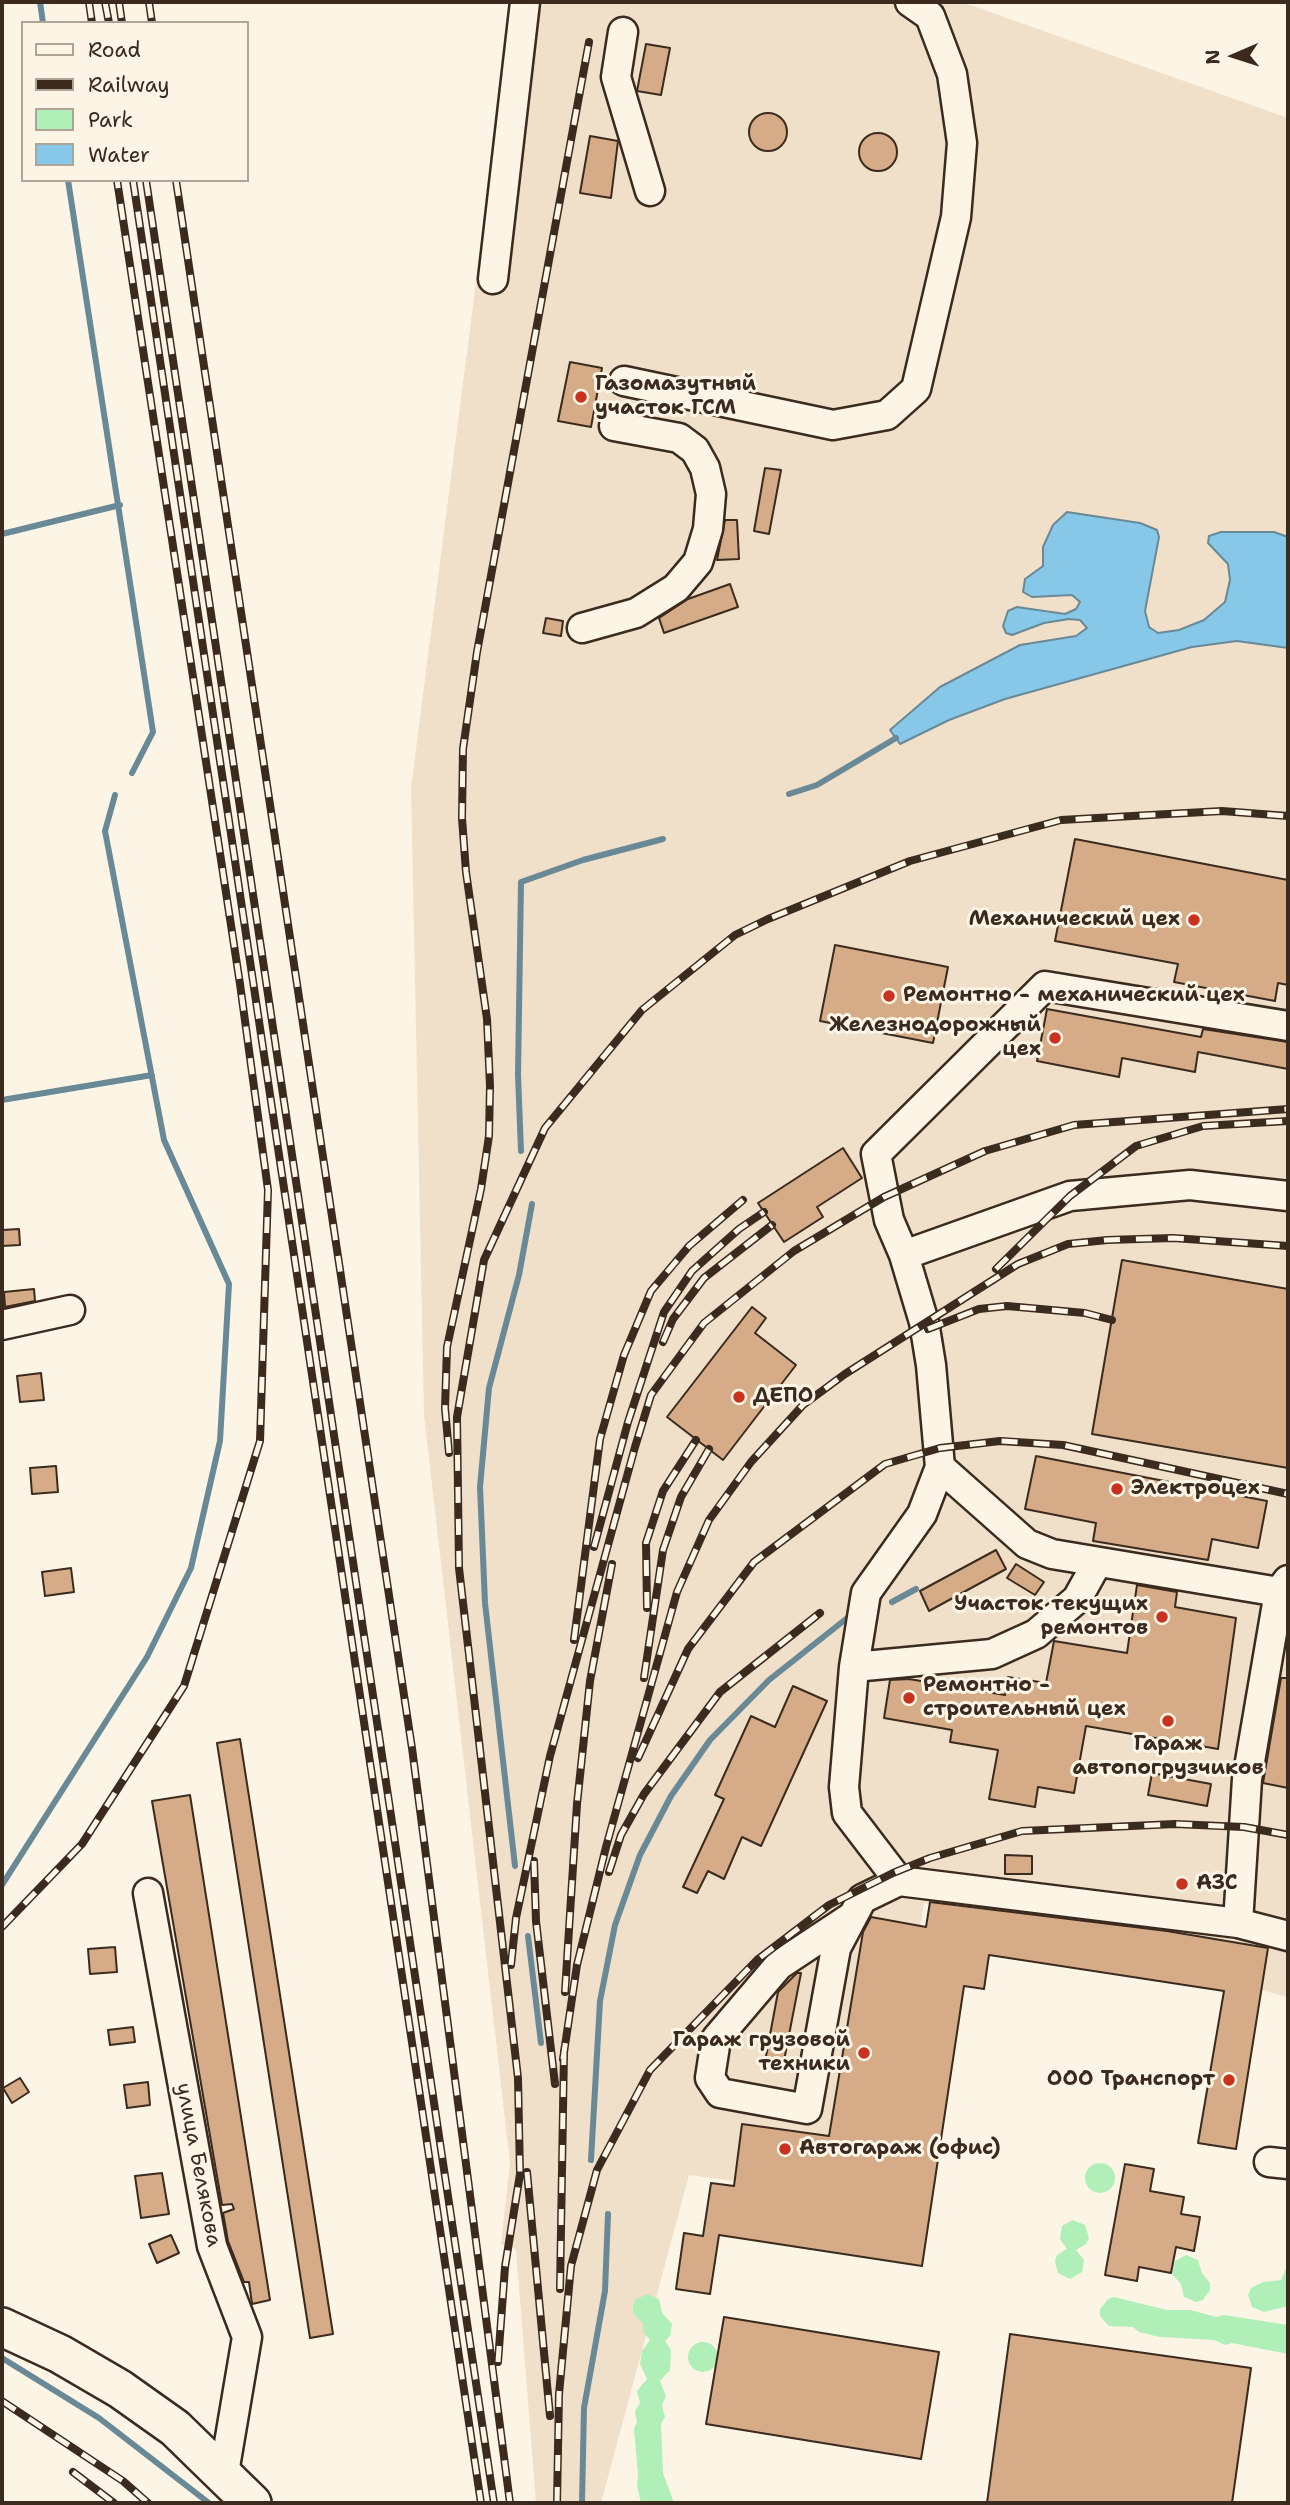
<!DOCTYPE html>
<html>
<head>
<meta charset="utf-8">
<style>
	body { margin:0 }
	#map { position:relative; width:1290px; height:2505px; overflow:hidden; background:#fcf5e5; font-family:"Shantell Sans",sans-serif }
	canvas { display:block }
	.frame { position:absolute; inset:0; border:4px solid #3b2a1e; pointer-events:none }
	.legend { position:absolute; left:21px; top:21px; width:228px; height:161px; box-sizing:border-box; background:#fcf5e5; border:2px solid #afa495; margin:0; padding:9px 12px; list-style:none; font-size:21px; color:#3b2a1e }
	.legend li { display:flex; align-items:center; gap:14px; height:35px }
	.legend b { width:35px; border:2px solid #afa495 }
	.north { position:absolute; left:1199px; top:21px; width:70px; height:70px; -webkit-text-stroke:5px #fcf5e5; paint-order:stroke; rotate:267deg; font-size:19px; font-weight:700; line-height:28px; text-align:center; color:#3b2a1e }
	.north::after { content:''; display:block; margin:auto; width:24px; height:32px; background:#3b2a1e; clip-path:polygon(50% 0,100% 100%,50% 72%,0 100%) }
</style>
</head>
<body>
<div id="map">
<canvas width="1290" height="2505"></canvas>
<div class="frame"></div>
<ul class="legend">
<li><b style="height:9px;background:#fcf5e5"></b>Road</li>
<li><b style="height:9px;background:#3b2a1e"></b>Railway</li>
<li><b style="height:19px;background:#b0efb7"></b>Park</li>
<li><b style="height:19px;background:#87c8e8"></b>Water</li>
</ul>
<div class="north">N</div>
</div>
<script>
const ctx = document.querySelector('canvas').getContext('2d');
ctx.lineJoin = 'round';
function paint(path, color) { ctx.fillStyle = color; ctx.fill(path, 'evenodd'); }
const toPath = rows => new Path2D(rows.map(r => 'M' + r).join(''));
function stroke(path, color, width, dash) { ctx.strokeStyle = color; ctx.lineWidth = width; ctx.lineCap = dash ? 'butt' : 'round'; ctx.setLineDash(dash || []); ctx.stroke(path); }
function drawText(font, color, halo, rows, align = 'center') {
  ctx.font = font + ' "Shantell Sans",sans-serif'; ctx.lineWidth = 6; ctx.setLineDash([]); ctx.textBaseline = 'middle'; ctx.strokeStyle = halo; ctx.fillStyle = color; for (const [text, x, y, turn = 0] of rows) {
    ctx.save(); ctx.translate(x, y); ctx.rotate((+turn || 0) * Math.PI / 180); ctx.textAlign = isNaN(turn) ? turn : align; if (halo) ctx.strokeText(text, 0, 0); ctx.fillText(text, 0, 0); ctx.restore();
  }
}
paint(toPath([
	[512,2,962,2,1288,118,1288,1997,924,1903,879,2200,689,2175,601,2503,536,2503,516,2249,501,2244,510,2163,424,1415,411,788]
]), '#f0dfc9');
paint(toPath([
	'1085 2178a15 15 0 1 1 30 0a15 15 0 1 1-30 0Z',
	[1073,2220,1085,2225,1089,2238,1086,2244,1076,2250,1084,2260,1082,2272,1070,2279,1058,2273,1055,2261,1057,2255,1067,2249,1060,2239,1062,2226],
	[1186,2255,1198,2260,1202,2273,1210,2283,1210,2290,1203,2300,1196,2302,1184,2297,1181,2284,1172,2274,1175,2261],
	[1288,2264,1288,2306,1264,2312,1252,2307,1248,2295,1251,2288,1263,2282,1281,2280],
	[647,2294,659,2299,662,2313,672,2324,670,2336,665,2341,671,2350,670,2370,660,2381,666,2396,662,2405,665,2417,661,2424,663,2473,674,2503,641,2503,637,2486,638,2474,634,2429,637,2422,635,2411,640,2403,637,2391,647,2379,640,2364,642,2351,650,2340,643,2332,643,2323,633,2313,633,2306,635,2300],
	[1114,2297,1167,2310,1190,2310,1217,2317,1224,2315,1288,2325,1288,2354,1232,2343,1225,2345,1214,2340,1160,2337,1139,2332,1133,2327,1109,2326,1100,2316,1100,2309,1108,2299],
	'688 2357a15 15 0 1 1 30 0a15 15 0 1 1-30 0Z'
]), '#b0efb7');
const water = toPath([
	[1067,512,1140,523,1157,530,1159,537,1145,611,1149,627,1158,633,1179,630,1204,620,1225,602,1230,580,1228,564,1208,543,1209,536,1221,532,1274,532,1288,537,1288,648,1237,641,1192,647,1005,699,949,720,900,744,890,730,940,687,1020,645,1076,636,1087,628,1080,620,1069,619,1044,623,1012,635,1006,633,1003,626,1008,611,1017,607,1065,614,1076,609,1080,602,1072,595,1032,597,1023,592,1025,579,1043,566,1043,547,1053,525,1067,512]
]);
paint(water, '#87c8e8');
stroke(water, '#698997', 2);
stroke(toPath([
	[40,2,43,23],
	[68,180,153,732,132,773],
	[2,534,120,505],
	[789,794,817,785,896,738],
	[2,1100,152,1075],
	[521,1151,518,1075,521,882,583,860,663,839],
	[892,1602,916,1589],
	[515,1866,485,1603,480,1487,489,1388,519,1275,532,1204],
	[2,1885,147,1657,191,1568,220,1441,229,1284,164,1140,105,831,115,795],
	[528,1936,541,2043],
	[591,2160,600,2001,615,1925,640,1855,671,1796,710,1740,769,1680,851,1615],
	[2,2358,99,2418,209,2503],
	[582,2503,584,2408,605,2291,608,2214]
]), '#698997', 6);
const building = toPath([
	[646,44,670,48,661,95,637,91,646,44],
	'749 132a19 19 0 1 1 38 0a19 19 0 1 1-38 0Z',
	'859 152a19 19 0 1 1 38 0a19 19 0 1 1-38 0Z',
	[590,136,618,141,611,198,580,193,590,136],
	[570,362,602,368,591,427,558,421,570,362],
	[765,468,781,470,769,534,754,531,765,468],
	[725,520,737,520,739,559,717,560,725,520],
	[730,584,738,607,664,633,659,618,688,599,730,584],
	[546,618,563,621,561,636,543,633,546,618],
	[1075,839,1288,880,1288,985,1278,983,1275,1001,1174,982,1178,964,1055,941,1075,839],
	[835,945,948,967,933,1043,820,1021,835,945],
	[1047,1009,1201,1037,1203,1029,1288,1042,1288,1069,1198,1052,1195,1072,1122,1058,1119,1077,1037,1061,1047,1009],
	[843,1148,862,1178,817,1207,823,1217,784,1242,758,1203,843,1148],
	[19,1229,20,1245,2,1246,2,1230,19,1229],
	[1122,1260,1288,1289,1288,1468,1092,1434,1122,1260],
	[34,1289,35,1301,5,1307,4,1292,34,1289],
	[752,1307,766,1318,755,1333,796,1365,723,1460,667,1417,752,1307],
	[41,1373,44,1400,20,1402,17,1376,41,1373],
	[1036,1456,1267,1501,1258,1548,1212,1539,1208,1560,1093,1541,1096,1523,1025,1509,1036,1456],
	[56,1466,58,1492,32,1494,30,1468,56,1466],
	[996,1550,1006,1569,929,1611,920,1591,996,1550],
	[1016,1564,1044,1582,1035,1595,1007,1578,1016,1564],
	[71,1568,74,1592,45,1596,42,1572,71,1568],
	[1137,1585,1177,1592,1175,1607,1236,1618,1218,1749,1086,1726,1074,1793,1038,1787,1035,1807,989,1799,998,1750,950,1742,952,1730,884,1718,890,1680,909,1679,1005,1695,1008,1677,1046,1683,1054,1641,1127,1653,1137,1585],
	[1281,1678,1288,1678,1288,1788,1263,1783,1281,1678],
	[793,1686,827,1701,761,1846,742,1837,724,1879,708,1871,697,1893,683,1887,724,1799,715,1795,751,1716,775,1727,793,1686],
	[240,1739,333,2334,310,2338,217,1743,240,1739],
	[1152,1773,1211,1784,1207,1806,1148,1795,1152,1773],
	[190,1795,270,2300,252,2304,249,2282,244,2282,228,2241,223,2213,234,2209,232,2204,222,2205,152,1801,190,1795],
	[1005,1855,1032,1856,1032,1874,1005,1874,1005,1855],
	[930,1902,1167,1931,1268,1948,1236,2149,1198,2143,1224,1991,989,1955,984,1989,964,1986,922,2266,719,2235,710,2294,676,2289,684,2233,703,2236,711,2183,734,2186,742,2124,829,2136,863,1932,871,1917,926,1927,930,1902],
	[115,1947,117,1972,90,1974,88,1949,115,1947],
	[797,1973,801,1973,782,2071,764,2067,778,1992,797,1973],
	[133,2027,135,2042,110,2045,108,2030,133,2027],
	[20,2078,29,2092,12,2103,3,2088,20,2078],
	[148,2082,150,2105,127,2108,124,2085,148,2082],
	[1125,2164,1154,2169,1150,2191,1184,2197,1181,2214,1200,2217,1194,2251,1176,2247,1171,2273,1139,2267,1137,2281,1105,2275,1125,2164],
	[162,2173,169,2214,141,2218,135,2176,162,2173],
	[171,2235,179,2253,157,2263,149,2244,171,2235],
	[724,2317,939,2352,921,2459,706,2424,724,2317],
	[1010,2334,1251,2368,1232,2503,987,2503,1010,2334]
]);
paint(building, '#d5ac87');
stroke(building, '#3b2a1e', 2);
const minor = toPath([
	[623,32,616,77,650,191],
	[493,279,525,2],
	[624,381,833,425,887,415,916,389,956,217,962,143,952,74,930,16,910,2],
	[582,628,636,613,676,588,698,562,708,529,711,494,705,468,695,450,679,438,614,426],
	[1288,1026,1045,986,876,1154,889,1220,904,1255,924,1322,931,1365,940,1467,922,1514,866,1593,854,1667,844,1787,847,1813,899,1881,1238,1923,1288,1936],
	[904,1255,1070,1196,1190,1185,1288,1196],
	[2,1325,70,1310],
	[940,1467,1027,1544,1052,1554,1279,1592],
	[854,1667,992,1654,1036,1634,1077,1599,1097,1563],
	[148,1893,212,2246,247,2337,224,2473],
	[853,1916,779,1965,716,2039,710,2078,720,2093,807,2109,836,1948,862,1899,899,1881],
	[1238,1923,1247,1779,1279,1592,1288,1580],
	[1269,2162,1288,2164]
]);
const major = toPath([
	[2,2327,60,2354,120,2389,175,2428,252,2503]
]);
stroke(minor, '#3b2a1e', 33);
stroke(major, '#3b2a1e', 42);
stroke(minor, '#fcf5e5', 28);
stroke(major, '#fcf5e5', 37);
const rail = toPath([
	[89,2,92,23],
	[105,2,109,23],
	[119,2,122,23],
	[149,2,152,23],
	[133,180,481,2503],
	[146,180,494,2503],
	[176,180,412,1748,510,2503],
	[996,1269,1070,1196,1136,1146,1203,1126,1288,1121],
	[928,1329,979,1309,1007,1306,1085,1313,1112,1320],
	[663,1342,673,1319,704,1278,772,1225],
	[449,1453,445,1408,447,1347,481,1189,489,1136,490,1086,487,1019,466,872,462,818,463,749,477,652,589,42],
	[594,1547,628,1422,664,1312,692,1271,739,1229,764,1212],
	[647,1608,646,1543,663,1491,696,1440],
	[574,1640,600,1439,624,1355,651,1291,689,1246,743,1200],
	[644,1678,663,1550,681,1497,709,1449],
	[638,1758,688,1649,754,1562,885,1464,940,1448,1000,1441,1063,1445,1288,1494],
	[534,1861,536,1921,555,2084],
	[609,1872,621,1835,644,1794,720,1692,820,1613],
	[2,1927,82,1844,184,1686,260,1441,268,1190,240,984,117,180],
	[511,1965,516,1918,550,1756,635,1447,651,1395,704,1323,794,1251,884,1197,985,1151,1074,1125,1288,1109],
	[565,1992,577,1804,590,1681,612,1564],
	[563,2059,577,1965,606,1847,677,1592,709,1520,751,1462,803,1405,845,1374,1018,1264,1068,1244,1107,1240,1173,1238,1288,1246],
	[527,2172,550,2416],
	[560,2289,564,2051],
	[498,2362,505,2267,520,2174,518,2078,459,1568,457,1417,484,1260,545,1128,642,1010,735,935,768,919,910,861,1061,820,1222,811,1288,816],
	[2,2401,123,2481,148,2503],
	[73,2472,114,2503],
	[557,2503,559,2394,571,2266,597,2170,650,2070,757,1960,829,1905,893,1873,930,1858,1022,1831,1175,1824,1244,1827,1288,1835]
]);
stroke(rail, '#3b2a1e', 8);
stroke(rail, '#fcf5e5', 5, [16]);
for (const [x, y, r, color] of [
	[581,397,7,"#c8321e"],
	[1194,920,7,"#c8321e"],
	[889,996,7,"#c8321e"],
	[1055,1038,7,"#c8321e"],
	[739,1397,7,"#c8321e"],
	[1117,1489,7,"#c8321e"],
	[1162,1617,7,"#c8321e"],
	[909,1698,7,"#c8321e"],
	[1168,1721,7,"#c8321e"],
	[1182,1884,7,"#c8321e"],
	[864,2053,7,"#c8321e"],
	[1229,2080,7,"#c8321e"],
	[785,2149,7,"#c8321e"]
]) { const dot = new Path2D(); dot.arc(x, y, r, 0, 2 * Math.PI); ctx.fillStyle = color; ctx.fill(dot); stroke(dot, '#fcf5e5', 2.5); }
drawText('bold 21px', '#3b2a1e', '#fcf5e5', [
	["Газомазутный",595,385],
	["участок ГСМ",595,409],
	["Механический цех",1180,920,"right"],
	["Ремонтно - механический цех",903,996],
	["Железнодорожный",1041,1026,"right"],
	["цех",1041,1050,"right"],
	["ДЕПО",753,1397],
	["Электроцех",1131,1489],
	["Участок текущих",1148,1605,"right"],
	["ремонтов",1148,1629,"right"],
	["Ремонтно -",923,1686],
	["строительный цех",923,1710],
	["Гараж",1168,1745,"center"],
	["автопогрузчиков",1168,1769,"center"],
	["АЗС",1196,1884],
	["Гараж грузовой",850,2041,"right"],
	["техники",850,2065,"right"],
	["ООО Транспорт",1215,2080,"right"],
	["Автогараж (офис)",799,2149]
], 'left');
drawText('21px', '#3b2a1e', '#fcf5e5', [
	["улица Белякова",198,2165,79]
]);
</script>
</body>
</html>
